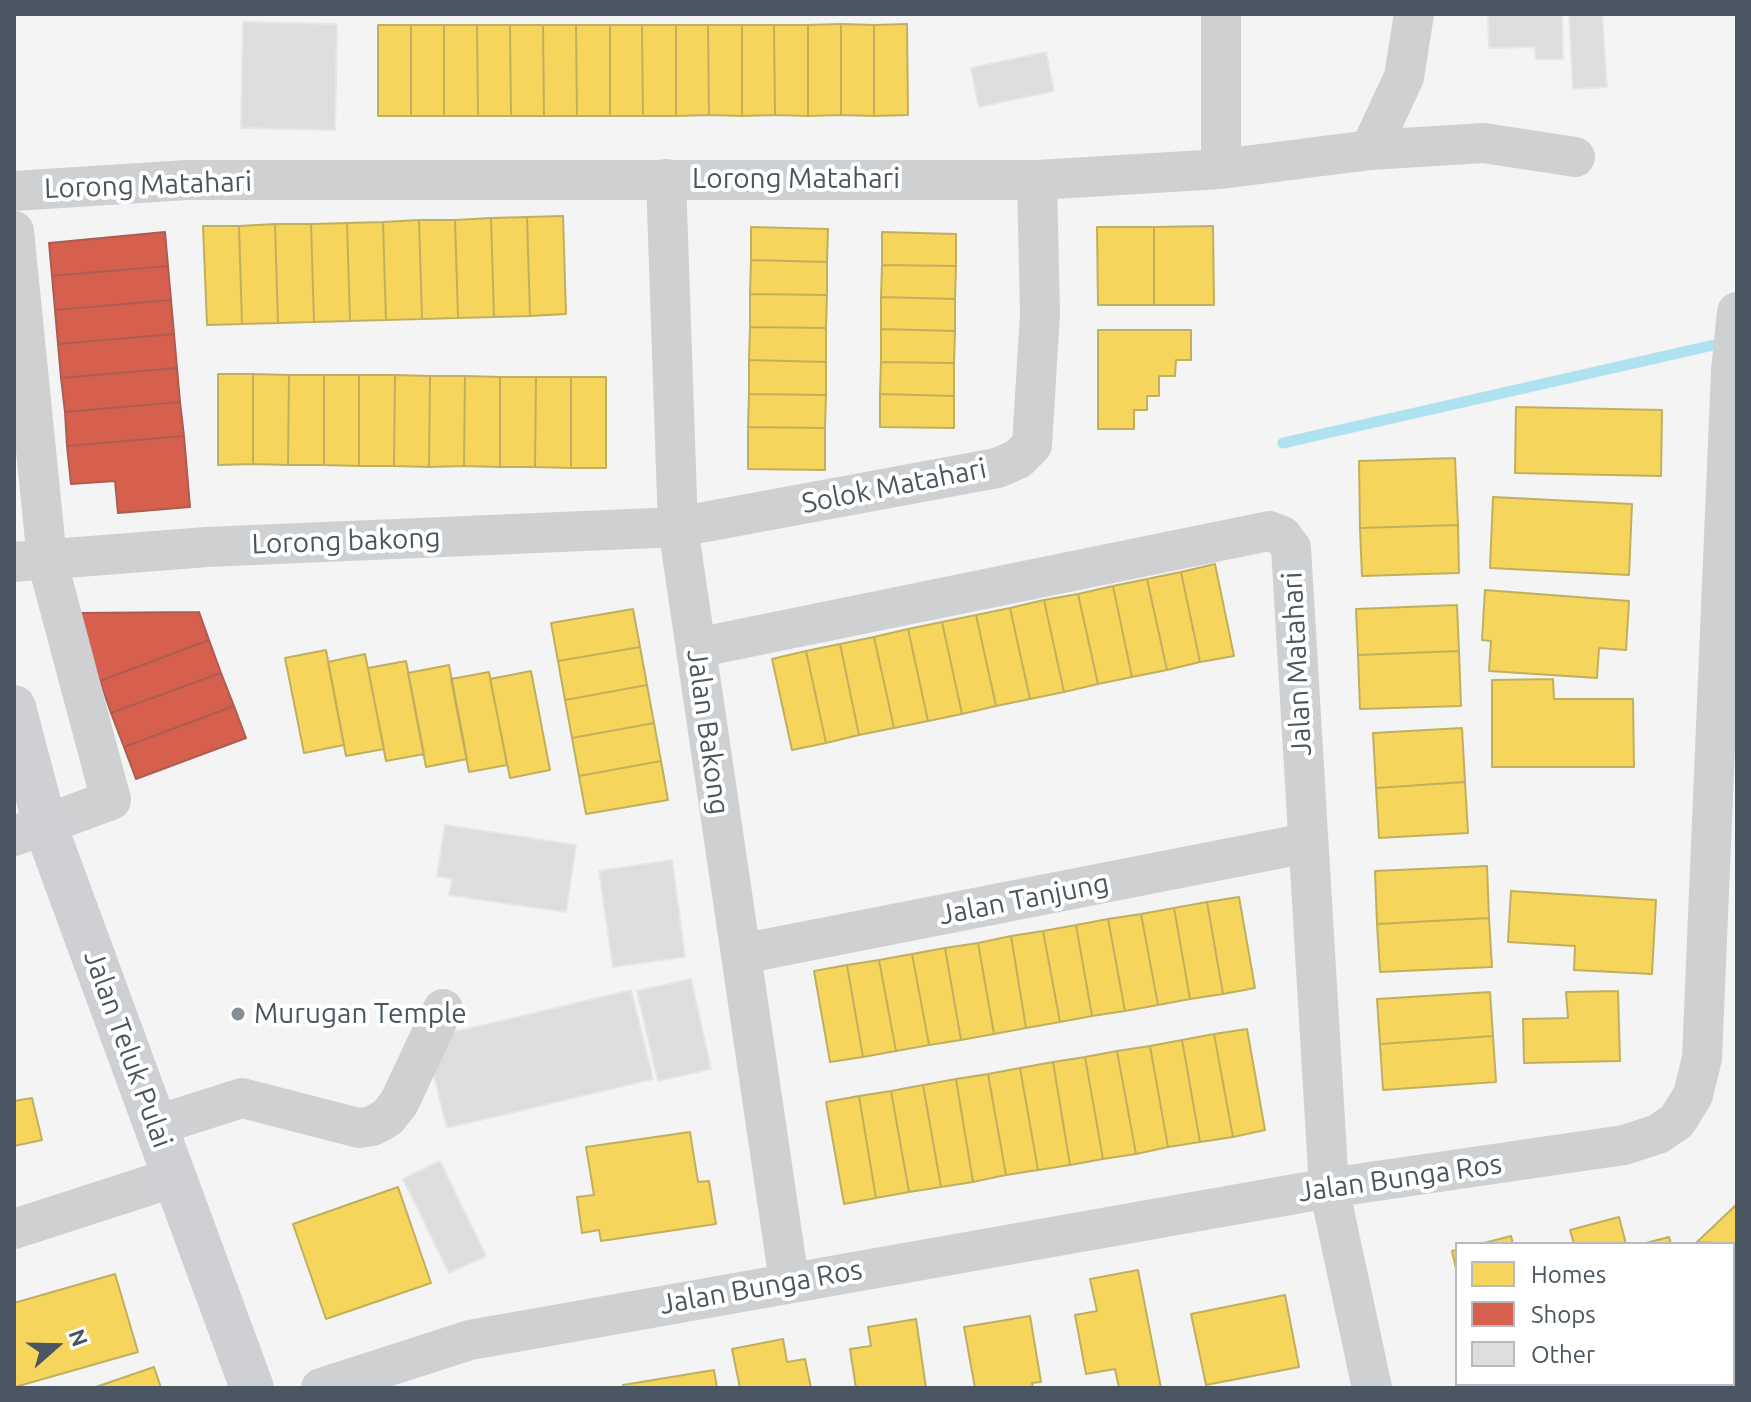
<!DOCTYPE html>
<html>
<head>
<meta charset="utf-8">
<style>
	body { margin:0 }
	#map { position:relative; width:1751px; height:1402px; overflow:hidden; background:#f4f4f4; font-family:Ubuntu,sans-serif }
	canvas { display:block }
	.frame { position:absolute; inset:0; border:16px solid #4a5661; pointer-events:none }
	.legend { position:absolute; left:1455px; top:1242px; width:280px; height:144px; box-sizing:border-box; background:#fff; border:2px solid #b7bbc0; margin:0; padding:10px 14px; list-style:none; font-size:24px; color:#4a5661 }
	.legend li { display:flex; align-items:center; gap:16px; height:40px }
	.legend b { width:40px; border:2px solid #b7bbc0 }
	.north { position:absolute; left:16px; top:1306px; width:80px; height:80px; -webkit-text-stroke:6px #fff; paint-order:stroke; rotate:70deg; font-size:22px; font-weight:700; line-height:32px; text-align:center; color:#4a5661 }
	.north::after { content:''; display:block; margin:auto; width:28px; height:36px; background:#4a5661; clip-path:polygon(50% 0,100% 100%,50% 72%,0 100%) }
</style>
</head>
<body>
<div id="map">
<canvas width="1751" height="1402"></canvas>
<div class="frame"></div>
<ul class="legend">
<li><b style="height:22px;background:#f6d55c"></b>Homes</li>
<li><b style="height:22px;background:#d6604d"></b>Shops</li>
<li><b style="height:22px;background:#ddddde"></b>Other</li>
</ul>
<div class="north">N</div>
</div>
<script>
const ctx = document.querySelector('canvas').getContext('2d');
ctx.lineJoin = 'round';
function paint(path, color) { ctx.fillStyle = color; ctx.fill(path, 'evenodd'); }
const toPath = rows => new Path2D(rows.map(r => 'M' + r).join(''));
function stroke(path, color, width, dash) { ctx.strokeStyle = color; ctx.lineWidth = width; ctx.lineCap = dash ? 'butt' : 'round'; ctx.setLineDash(dash || []); ctx.stroke(path); }
function drawText(font, color, halo, rows, align = 'center') {
  ctx.font = font + ' Ubuntu,sans-serif'; ctx.lineWidth = 8; ctx.setLineDash([]); ctx.textBaseline = 'middle'; ctx.strokeStyle = halo; ctx.fillStyle = color; for (const [text, x, y, turn = 0] of rows) {
    ctx.save(); ctx.translate(x, y); ctx.rotate((+turn || 0) * Math.PI / 180); ctx.textAlign = isNaN(turn) ? turn : align; if (halo) ctx.strokeText(text, 0, 0); ctx.fillText(text, 0, 0); ctx.restore();
  }
}
const homes = toPath([
	[841,24,874,25,874,116,841,115,841,24],
	[841,24,841,115,808,116,808,25,841,24],
	[907,24,908,115,874,116,874,25,907,24],
	[378,25,411,25,411,116,378,116,378,25],
	[411,25,444,25,444,116,411,116,411,25],
	[444,25,477,25,478,116,444,116,444,25],
	[477,25,510,25,511,116,478,116,477,25],
	[510,25,543,25,544,116,511,116,510,25],
	[543,25,576,25,577,116,544,116,543,25],
	[576,25,610,25,610,116,577,116,576,25],
	[610,25,642,25,643,116,610,116,610,25],
	[642,25,676,25,676,116,643,116,642,25],
	[676,25,708,25,709,115,676,116,676,25],
	[708,25,742,25,742,116,709,115,708,25],
	[742,25,774,25,775,115,742,116,742,25],
	[774,25,808,25,808,116,775,115,774,25],
	[563,216,566,314,530,316,527,217,563,216],
	[527,217,530,316,494,317,491,218,527,217],
	[491,218,494,317,458,318,455,220,491,218],
	[419,220,422,319,386,320,383,222,419,220],
	[419,220,455,220,458,318,422,319,419,220],
	[383,222,386,320,350,321,347,223,383,222],
	[347,223,350,321,314,322,311,224,347,223],
	[275,224,278,323,242,324,239,226,275,224],
	[275,224,311,224,314,322,278,323,275,224],
	[203,226,239,226,242,324,207,325,203,226],
	[1213,226,1214,305,1154,305,1154,227,1213,226],
	[751,227,828,229,827,262,751,260,751,227],
	[1097,227,1154,227,1154,305,1098,305,1097,227],
	[882,232,956,234,956,266,882,265,882,232],
	[751,260,827,262,827,295,750,294,751,260],
	[882,265,956,266,955,299,881,297,882,265],
	[750,294,827,295,826,328,750,327,750,294],
	[881,297,955,299,955,331,881,329,881,297],
	[750,327,826,328,826,362,749,360,750,327],
	[881,329,955,331,954,363,881,362,881,329],
	[1098,330,1191,330,1191,360,1176,360,1175,376,1159,376,1159,396,1147,396,1147,410,1134,410,1134,429,1098,429,1098,330],
	[749,360,826,362,826,395,749,394,749,360],
	[881,362,954,363,954,396,880,394,881,362],
	[218,374,253,374,253,464,218,465,218,374],
	[253,374,289,375,288,465,253,464,253,374],
	[289,375,324,375,324,465,288,465,289,375],
	[324,375,359,375,359,466,324,465,324,375],
	[359,375,395,375,394,466,359,466,359,375],
	[395,375,430,376,429,467,394,466,395,375],
	[430,376,465,376,464,466,429,467,430,376],
	[465,376,500,377,500,467,464,466,465,376],
	[500,377,536,377,535,467,500,467,500,377],
	[536,377,571,377,571,468,535,467,536,377],
	[571,377,606,377,606,468,571,468,571,377],
	[749,394,826,395,825,428,748,427,749,394],
	[880,394,954,396,954,428,880,427,880,394],
	[1516,407,1662,410,1661,476,1515,473,1516,407],
	[748,427,825,428,825,470,748,469,748,427],
	[1455,458,1458,525,1360,528,1359,461,1455,458],
	[1493,497,1632,504,1629,575,1490,568,1493,497],
	[1458,525,1459,573,1362,576,1360,528,1458,525],
	[1215,564,1234,656,1200,662,1181,572,1215,564],
	[1181,572,1200,662,1167,670,1147,579,1181,572],
	[1147,579,1167,670,1132,677,1113,586,1147,579],
	[1113,586,1132,677,1098,684,1078,594,1113,586],
	[1485,590,1629,601,1626,650,1599,648,1597,678,1489,671,1491,641,1482,640,1485,590],
	[1078,594,1098,684,1064,692,1044,600,1078,594],
	[1044,600,1064,692,1030,699,1010,608,1044,600],
	[1457,605,1459,651,1358,655,1356,609,1457,605],
	[1010,608,1030,699,996,706,976,615,1010,608],
	[633,609,640,647,558,661,551,623,633,609],
	[976,615,996,706,962,714,942,622,976,615],
	[942,622,962,714,928,721,908,629,942,622],
	[908,629,928,721,894,728,874,637,908,629],
	[874,637,894,728,859,735,840,644,874,637],
	[840,644,859,735,826,743,806,651,840,644],
	[640,647,647,685,565,700,558,661,640,647],
	[326,650,344,745,304,753,285,658,326,650],
	[806,651,826,743,792,750,772,659,806,651],
	[1459,651,1461,706,1360,709,1358,655,1459,651],
	[365,654,384,749,346,756,328,662,365,654],
	[406,661,424,754,386,761,368,668,406,661],
	[449,665,467,759,426,767,408,673,449,665],
	[531,671,550,770,510,778,490,679,531,671],
	[489,672,507,765,469,772,451,679,489,672],
	[1553,679,1554,699,1633,699,1634,767,1492,767,1492,680,1553,679],
	[647,685,654,723,572,738,565,700,647,685],
	[654,723,661,761,579,776,572,738,654,723],
	[1462,728,1465,782,1376,788,1373,733,1462,728],
	[661,761,668,800,586,814,579,776,661,761],
	[1465,782,1468,833,1379,838,1376,788,1465,782],
	[1487,866,1489,918,1377,924,1375,871,1487,866],
	[1511,891,1656,900,1652,974,1574,970,1575,946,1508,942,1511,891],
	[1239,897,1255,988,1223,994,1207,902,1239,897],
	[1207,902,1223,994,1190,999,1174,908,1207,902],
	[1174,908,1190,999,1158,1005,1141,914,1174,908],
	[1141,914,1158,1005,1125,1011,1108,919,1141,914],
	[1489,918,1492,967,1380,972,1377,924,1489,918],
	[1108,919,1125,1011,1092,1016,1076,925,1108,919],
	[1076,925,1092,1016,1060,1022,1043,931,1076,925],
	[1043,931,1060,1022,1026,1028,1011,936,1043,931],
	[1011,936,1026,1028,994,1034,978,943,1011,936],
	[978,943,994,1034,961,1040,945,948,978,943],
	[945,948,961,1040,929,1045,912,954,945,948],
	[912,954,929,1045,896,1051,879,960,912,954],
	[879,960,896,1051,863,1057,847,965,879,960],
	[847,965,863,1057,830,1062,814,971,847,965],
	[1618,991,1620,1061,1524,1063,1523,1019,1568,1018,1566,992,1618,991],
	[1490,992,1493,1036,1380,1044,1377,999,1490,992],
	[1247,1029,1265,1130,1233,1137,1214,1034,1247,1029],
	[1214,1034,1233,1137,1200,1142,1182,1040,1214,1034],
	[1493,1036,1496,1082,1383,1090,1380,1044,1493,1036],
	[1182,1040,1200,1142,1168,1147,1150,1046,1182,1040],
	[1150,1046,1168,1147,1136,1154,1117,1051,1150,1046],
	[1117,1051,1136,1154,1103,1159,1085,1057,1117,1051],
	[1085,1057,1103,1159,1070,1165,1053,1062,1085,1057],
	[1053,1062,1070,1165,1038,1170,1020,1068,1053,1062],
	[1020,1068,1038,1170,1006,1175,988,1074,1020,1068],
	[988,1074,1006,1175,973,1182,956,1079,988,1074],
	[956,1079,973,1182,941,1187,923,1085,956,1079],
	[923,1085,941,1187,909,1192,891,1091,923,1085],
	[891,1091,909,1192,876,1198,859,1096,891,1091],
	[859,1096,876,1198,844,1204,826,1102,859,1096],
	[32,1098,42,1140,14,1146,14,1101,32,1098],
	[690,1132,698,1182,709,1181,716,1224,601,1241,599,1230,582,1233,577,1197,594,1195,586,1147,690,1132],
	[398,1187,431,1283,326,1319,293,1224,398,1187],
	[1737,1204,1737,1285,1733,1281,1733,1244,1697,1242,1737,1204],
	[1619,1217,1626,1244,1574,1244,1570,1230,1619,1217],
	[1511,1236,1513,1244,1480,1244,1511,1236],
	[1669,1237,1671,1244,1642,1244,1669,1237],
	[1457,1250,1457,1273,1452,1251,1457,1250],
	[1138,1270,1161,1388,1119,1388,1115,1369,1086,1374,1075,1315,1097,1311,1090,1279,1138,1270],
	[115,1274,138,1352,15,1387,14,1303,115,1274],
	[1285,1295,1299,1367,1206,1385,1191,1314,1285,1295],
	[1030,1316,1041,1382,1032,1383,1033,1388,975,1388,964,1327,1030,1316],
	[916,1319,926,1388,856,1388,850,1349,871,1346,868,1327,916,1319],
	[783,1339,787,1362,805,1359,811,1388,740,1388,732,1349,783,1339],
	[154,1367,161,1388,93,1388,154,1367],
	[714,1370,717,1388,623,1388,623,1385,714,1370],
	[1459,1384,1595,1384,1595,1388,1460,1388,1459,1384],
	[1629,1384,1694,1384,1694,1388,1622,1388,1621,1385,1629,1384]
]);
paint(homes, '#f6d55c');
stroke(homes, '#c2af5e', 2);
const shops = toPath([
	[165,232,168,266,52,276,49,243,165,232],
	[168,266,171,300,55,310,52,276,168,266],
	[171,300,174,334,58,344,55,310,171,300],
	[174,334,177,368,61,378,58,344,174,334],
	[177,368,180,402,65,412,61,378,177,368],
	[180,402,184,436,67,446,65,412,180,402],
	[184,436,190,507,118,513,115,481,71,484,67,446,184,436],
	[199,612,209,640,100,681,77,613,199,612],
	[209,640,221,673,111,713,100,681,209,640],
	[221,673,234,706,124,747,111,713,221,673],
	[234,706,246,738,136,779,124,747,234,706]
]);
paint(shops, '#d6604d');
stroke(shops, '#ac5d53', 2);
stroke(toPath([
	[1283,443,1727,342]
]), '#aee2f0', 11);
const building = toPath([
	[1488,14,1562,14,1563,59,1536,59,1535,47,1489,48,1488,14],
	[1569,14,1602,14,1607,87,1573,89,1569,14],
	[243,22,337,24,335,130,241,128,243,22],
	[1046,52,1054,91,979,107,971,68,1046,52],
	[445,825,576,845,566,912,449,895,452,879,437,876,445,825],
	[672,860,685,957,613,967,599,871,672,860],
	[691,979,711,1069,658,1081,637,991,691,979],
	[631,990,653,1079,447,1128,425,1039,631,990],
	[440,1161,486,1256,449,1273,403,1179,440,1161]
]);
paint(building, '#ddddde');
stroke(building, '#e5e6e7', 2);
stroke(toPath([
	[1221,14,1221,169],
	[1370,150,1404,77,1414,14],
	[666,179,678,527,789,1281],
	[14,191,187,180,1037,180,1221,169,1370,150,1484,143,1575,157],
	[14,231,47,560,111,800,14,836],
	[14,562,207,547,678,527,997,468,1018,459,1032,445,1040,314,1037,180],
	[696,648,1269,531,1282,536,1291,548,1329,1188,1372,1388],
	[741,954,1307,843],
	[157,1125,242,1098,359,1128,372,1126,387,1118,399,1103,443,1009],
	[14,1229,175,1177],
	[321,1388,470,1340,1329,1188,1624,1145,1658,1134,1677,1121,1693,1095,1702,1058,1731,371,1737,312]
]), '#ced0d2', 40);
stroke(toPath([
	[14,707,45,825,252,1388]
]), '#ced0d4', 44);
for (const [x, y, r, color] of [
	[238,1014,8,"#868d94"]
]) { const dot = new Path2D(); dot.arc(x, y, r, 0, 2 * Math.PI); ctx.fillStyle = color; ctx.fill(dot); stroke(dot, '#fff', 3); }
drawText('28px', '#4a5661', '#fff', [
	["Lorong Matahari",796,179],
	["Lorong Matahari",148,185,-2],
	["Solok Matahari",894,486,-11],
	["Lorong bakong",346,541,-2],
	["Jalan Matahari",1297,664,-93],
	["Jalan Bakong",708,732,82],
	["Jalan Tanjung",1024,899,-11],
	["Jalan Teluk Pulai",128,1049,70],
	["Jalan Bunga Ros",1400,1178,-8],
	["Jalan Bunga Ros",761,1287,-10]
]);
drawText('28px', '#4a5661', '#fff', [
	["Murugan Temple",254,1014]
], 'left');
</script>
</body>
</html>
